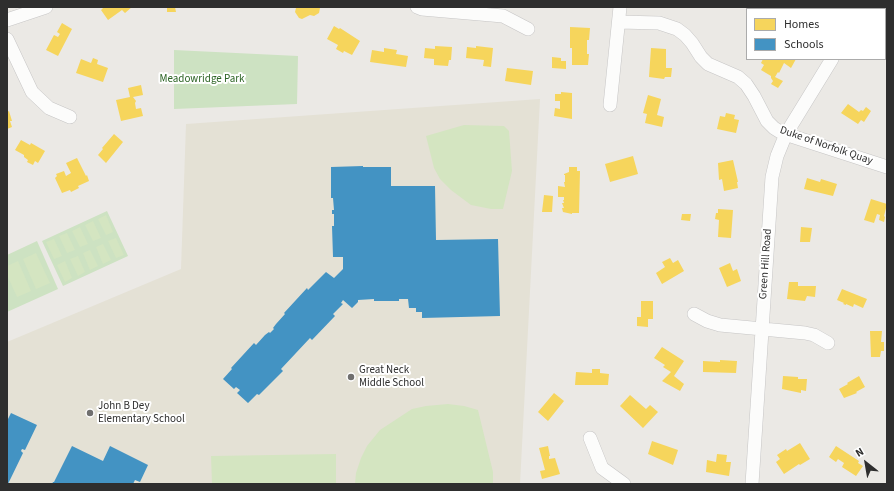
<!DOCTYPE html>
<html>
<head>
<meta charset="utf-8">
<style>
	body { margin:0 }
	#map { position:relative; width:894px; height:491px; overflow:hidden; background:#ebe9e5; font-family:"Source Sans 3",sans-serif }
	canvas { display:block }
	.frame { position:absolute; inset:0; border:8px solid #2e2e2e; pointer-events:none }
	.legend { position:absolute; left:746px; top:8px; width:140px; height:52px; box-sizing:border-box; background:#fff; border:1px solid #ababab; margin:0; padding:5px 7px; list-style:none; font-size:12px; color:#2e2e2e }
	.legend li { display:flex; align-items:center; gap:8px; height:20px }
	.legend b { width:20px; border:1px solid #ababab }
	.north { position:absolute; left:846px; top:443px; width:40px; height:40px; -webkit-text-stroke:3px #fff; paint-order:stroke; rotate:329deg; font-size:11px; font-weight:700; line-height:16px; text-align:center; color:#2e2e2e }
	.north::after { content:''; display:block; margin:auto; width:14px; height:18px; background:#2e2e2e; clip-path:polygon(50% 0,100% 100%,50% 72%,0 100%) }
</style>
</head>
<body>
<div id="map">
<canvas width="894" height="491"></canvas>
<div class="frame"></div>
<ul class="legend">
<li><b style="height:11px;background:#f6d55c"></b>Homes</li>
<li><b style="height:11px;background:#4393c3"></b>Schools</li>
</ul>
<div class="north">N</div>
</div>
<script>
const ctx = document.querySelector('canvas').getContext('2d');
ctx.lineJoin = 'round';
function paint(path, color) { ctx.fillStyle = color; ctx.fill(path, 'evenodd'); }
const toPath = rows => new Path2D(rows.map(r => 'M' + r).join(''));
function stroke(path, color, width, dash) { ctx.strokeStyle = color; ctx.lineWidth = width; ctx.lineCap = dash ? 'butt' : 'round'; ctx.setLineDash(dash || []); ctx.stroke(path); }
function drawText(font, color, halo, rows, align = 'center') {
  ctx.font = font + ' "Source Sans 3",sans-serif'; ctx.lineWidth = 4; ctx.setLineDash([]); ctx.textBaseline = 'middle'; ctx.strokeStyle = halo; ctx.fillStyle = color; for (const [text, x, y, turn = 0] of rows) {
    ctx.save(); ctx.translate(x, y); ctx.rotate((+turn || 0) * Math.PI / 180); ctx.textAlign = isNaN(turn) ? turn : align; if (halo) ctx.strokeText(text, 0, 0); ctx.fillText(text, 0, 0); ctx.restore();
  }
}
paint(toPath([
	[540,99,520,484,7,484,7,342,181,269,186,124]
]), '#e4e1d5');
paint(toPath([
	[174,50,298,56,297,104,174,109],
	[107,211,128,256,63,286,42,241],
	[37,241,58,289,7,312,7,255]
]), '#cde2c2');
paint(toPath([
	[464,125,504,126,509,131,512,171,503,209,491,209,471,205,451,190,440,179,434,168,426,136],
	[106,215,113,232,106,235,98,219],
	[93,221,101,238,93,241,85,225],
	[80,227,88,244,80,247,72,231],
	[67,233,75,250,67,253,59,236],
	[116,238,124,255,116,258,108,241],
	[54,239,62,256,54,259,46,242],
	[103,244,111,260,103,264,96,247],
	[90,250,98,266,90,270,83,253],
	[36,253,50,283,36,289,23,259],
	[78,256,85,272,78,276,70,259],
	[18,261,31,291,17,297,7,275,7,266],
	[65,261,72,278,65,282,57,265],
	[448,404,464,406,478,410,493,472,493,484,355,484,356,473,361,458,367,446,380,430,412,409,426,406],
	[336,454,336,484,212,484,211,456]
]), '#d4e5c1');
paint(toPath([
	[104,7,132,7,125,13,122,10,108,20,101,10],
	[167,7,175,7,176,12,167,12],
	[298,7,323,7,320,8,319,13,314,16,310,15,302,19,299,18,295,12,296,8],
	[62,23,72,29,58,56,46,50,54,35,58,37,60,34,57,32],
	[334,26,339,29,340,28,360,41,352,55,344,51,343,53,336,49,338,45,327,39],
	[570,27,590,28,589,40,587,40,587,54,589,54,588,65,572,65,572,48,570,48],
	[887,36,887,55,885,60,885,40],
	[435,46,452,47,451,60,449,60,448,66,434,65,434,59,424,58,425,48,435,49],
	[476,46,493,48,491,67,483,66,484,60,466,58,467,47,476,48],
	[384,48,397,50,396,54,408,56,406,67,370,62,372,50,384,52],
	[651,48,666,49,666,68,672,68,671,77,665,77,664,79,649,77],
	[552,57,561,58,561,61,566,61,566,69,552,68],
	[93,58,98,60,97,64,108,68,103,82,76,73,81,59,91,63],
	[763,59,796,59,791,68,784,63,779,73,778,72,775,77,783,81,778,88,771,84,773,81,771,78,771,76,761,70,764,65,761,63],
	[507,68,533,71,531,85,505,81],
	[141,85,143,95,133,97,136,101,135,103,136,109,141,108,143,116,121,121,116,100,130,97,128,88],
	[561,92,572,93,572,119,554,116,555,108,560,109,560,101,555,101,555,94,561,94],
	[648,95,661,99,657,115,664,117,662,127,645,123,647,114,643,113],
	[848,104,859,112,861,110,863,111,866,107,871,111,864,122,861,120,858,124,841,113],
	[9,111,12,121,10,121,12,127,7,129,7,112],
	[726,113,735,115,734,119,739,120,736,133,717,129,720,116,725,117],
	[114,134,123,142,106,163,98,155,103,149,102,148],
	[21,140,30,145,31,143,45,151,38,163,35,161,33,165,27,162,28,160,24,157,24,155,15,150],
	[633,156,638,174,610,182,605,164],
	[77,158,86,176,87,175,89,181,78,186,79,188,71,192,70,190,62,193,55,178,57,176,56,174,64,171,66,176,71,173,66,163],
	[733,160,738,182,737,182,738,188,724,191,722,179,719,180,718,163],
	[569,167,577,167,577,171,580,171,579,213,572,213,572,214,563,212,562,208,564,208,562,203,564,203,563,200,564,200,564,197,558,197,558,186,565,187,564,182,565,182,565,175,564,175,564,174,569,172],
	[807,178,820,182,821,179,837,184,833,196,804,189],
	[544,195,553,196,552,212,542,212],
	[871,199,887,204,884,216,885,217,884,222,879,220,880,215,877,214,874,223,864,220],
	[718,209,733,210,731,238,718,237,719,220,715,219,716,213,718,213],
	[682,214,691,214,690,221,681,220],
	[801,227,812,228,810,242,800,242],
	[670,258,673,263,678,260,684,271,662,284,656,273,665,267,662,262],
	[730,263,733,271,737,269,741,281,727,287,719,268],
	[789,282,798,282,798,286,816,286,815,297,807,296,805,301,787,299],
	[842,289,867,299,863,308,854,304,853,307,846,304,846,305,843,304,844,303,837,300],
	[641,301,653,301,653,319,648,319,648,327,637,326,637,317,641,317],
	[870,331,882,331,881,342,884,342,884,351,881,351,880,357,871,357],
	[662,347,684,361,674,376,684,384,680,391,662,381,671,372,663,367,665,365,654,358],
	[720,360,737,361,736,373,703,372,703,361,720,362],
	[592,369,600,369,600,373,609,374,608,385,575,385,576,372,592,373],
	[783,376,798,377,798,379,807,379,806,391,801,390,801,393,782,389],
	[859,376,865,387,856,392,857,393,844,398,839,389,848,384,847,383],
	[554,393,564,401,548,421,538,412],
	[630,395,646,409,650,405,658,412,643,428,620,406],
	[652,441,678,450,673,465,648,454],
	[800,443,810,459,800,465,799,464,784,474,776,462,780,459,777,455,786,449,787,451],
	[548,446,550,456,549,456,549,459,555,458,560,474,542,479,540,471,545,470,539,448],
	[836,446,859,461,858,463,863,466,856,476,842,467,844,463,838,459,836,462,829,457],
	[717,454,727,455,726,462,731,462,729,476,706,472,707,460,716,462]
]), '#f6d55c');
paint(toPath([
	[363,166,363,167,391,167,391,186,435,186,436,240,498,239,500,316,422,318,422,312,416,312,416,308,409,308,408,299,399,299,399,301,374,301,374,299,358,300,358,302,352,308,343,300,341,303,343,304,333,314,335,316,312,340,310,338,281,369,283,371,259,395,257,394,248,403,237,393,240,390,236,387,234,389,223,379,232,369,231,368,254,343,256,345,265,335,269,332,270,333,274,329,273,328,276,324,285,314,284,313,307,288,308,290,326,272,334,278,343,269,343,257,333,257,332,226,334,226,334,214,332,214,332,210,334,210,333,198,331,198,331,167],
	[11,413,37,425,25,450,22,449,21,451,23,453,8,484,7,484,7,421],
	[72,446,103,461,110,446,148,465,140,482,135,480,133,484,52,484,53,482,54,482]
]), '#4393c3');
const minor = toPath([
	[417,7,422,9,503,16,528,29],
	[857,9,858,7],
	[7,20,46,7],
	[619,22,659,23,677,29,685,35,692,43,701,57,708,64,738,77,746,84,754,96,767,121,774,128,782,133,887,167],
	[7,39,32,92,49,108,70,117],
	[610,105,620,7],
	[694,314,707,321,720,325,805,333,814,335,828,343],
	[590,438,602,468,624,484],
	[752,484,772,177,777,156,786,134,832,59]
]);
stroke(minor, '#c6c5c5', 14);
stroke(minor, '#fcfcfb', 13);
for (const [x, y, r, color] of [
	[351,377,4,"#706f6e"],
	[90,413,4,"#706f6e"]
]) { const dot = new Path2D(); dot.arc(x, y, r, 0, 2 * Math.PI); ctx.fillStyle = color; ctx.fill(dot); stroke(dot, '#fff', 1.5); }
drawText('11px', '#2d6425', '#fff', [
	["Meadowridge Park",202,80]
]);
drawText('11px', '#2e2e2e', '#fff', [
	["Duke of Norfolk Quay",826,146,19],
	["Green Hill Road",766,264,-86]
]);
drawText('11px', '#2e2e2e', '#fff', [
	["Great Neck",359,371],
	["Middle School",359,384],
	["John B Dey",98,407],
	["Elementary School",98,420]
], 'left');
</script>
</body>
</html>
